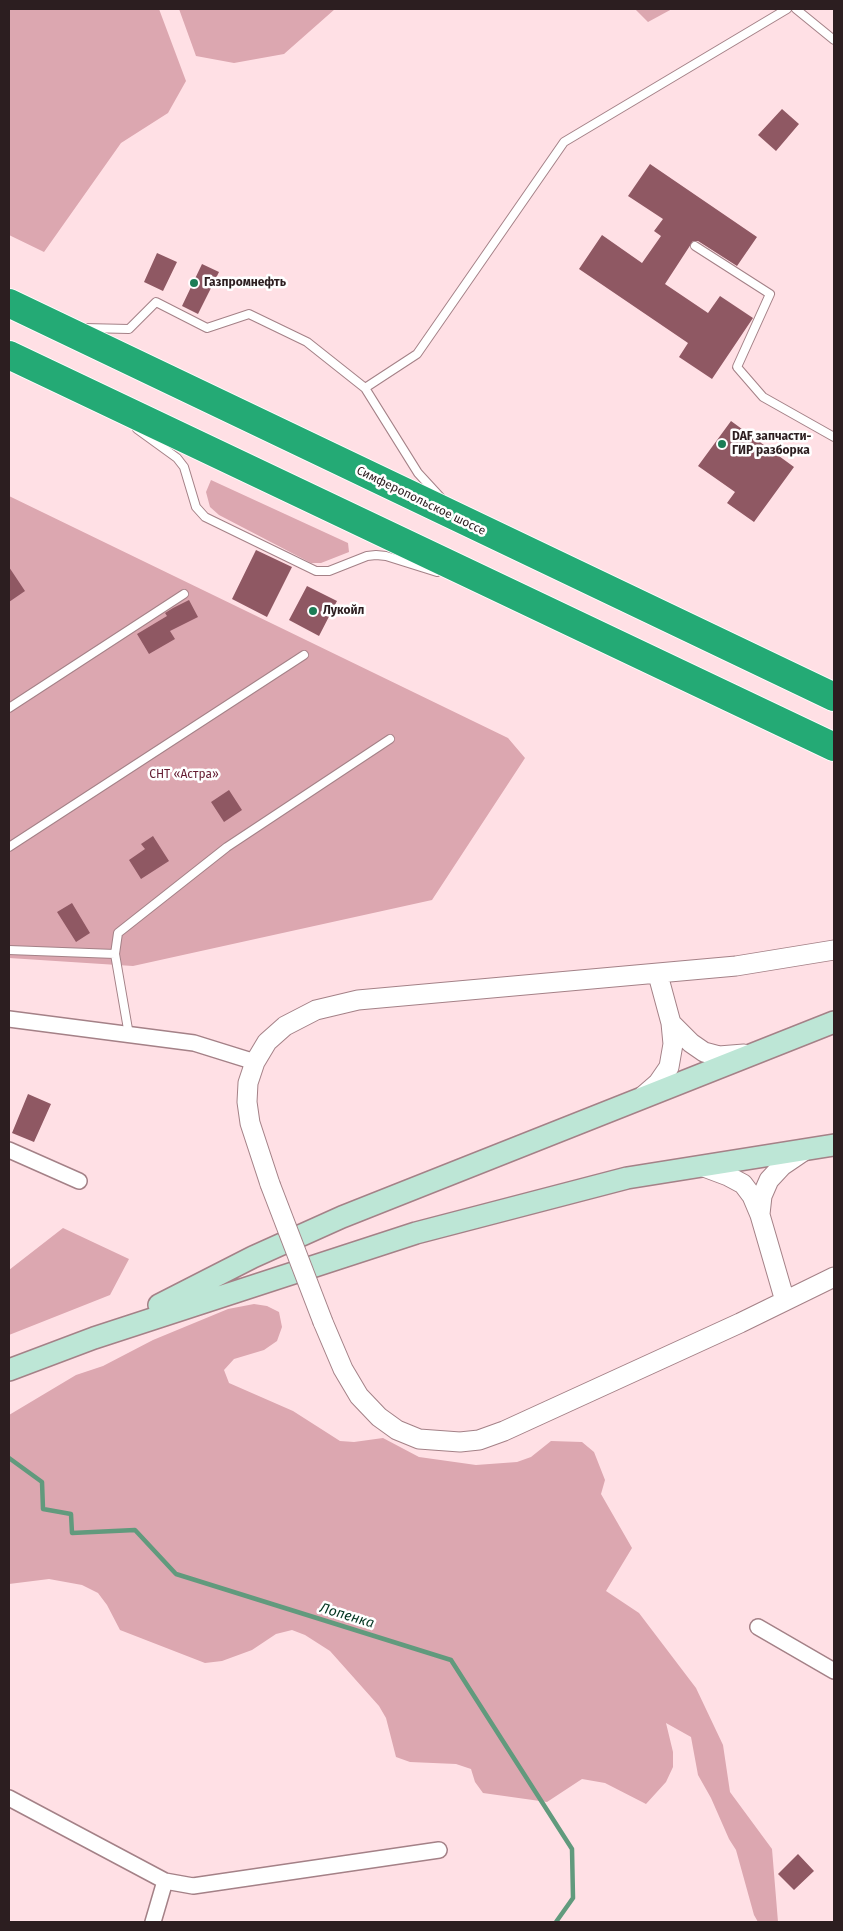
<!DOCTYPE html>
<html>
<head>
<meta charset="utf-8">
<style>
	body { margin:0 }
	#map { position:relative; width:843px; height:1931px; overflow:hidden; background:#ffe0e5; font-family:"Fira Sans",sans-serif }
	canvas { display:block }
	.frame { position:absolute; inset:0; border:10px solid #2c1e20; pointer-events:none }
</style>
</head>
<body>
<div id="map">
<canvas width="843" height="1931"></canvas>
<div class="frame"></div>
</div>
<script>
const ctx = document.querySelector('canvas').getContext('2d');
ctx.lineJoin = 'round';
function paint(path, color) { ctx.fillStyle = color; ctx.fill(path, 'evenodd'); }
const toPath = rows => new Path2D(rows.map(r => 'M' + r).join(''));
function stroke(path, color, width, dash) { ctx.strokeStyle = color; ctx.lineWidth = width; ctx.lineCap = dash ? 'butt' : 'round'; ctx.setLineDash(dash || []); ctx.stroke(path); }
function drawText(font, color, halo, rows, align = 'center') {
  ctx.font = font + ' "Fira Sans",sans-serif'; ctx.lineWidth = 5; ctx.setLineDash([]); ctx.textBaseline = 'middle'; ctx.strokeStyle = halo; ctx.fillStyle = color; for (const [text, x, y, turn = 0] of rows) {
    ctx.save(); ctx.translate(x, y); ctx.rotate((+turn || 0) * Math.PI / 180); ctx.textAlign = isNaN(turn) ? turn : align; if (halo) ctx.strokeText(text, 0, 0); ctx.fillText(text, 0, 0); ctx.restore();
  }
}
paint(toPath([
	[9,9,159,9,186,81,168,113,121,143,44,252,9,235],
	[179,9,335,9,284,54,234,63,196,56],
	[635,9,672,9,648,22],
	[211,480,348,543,349,552,321,563,311,563,219,515,210,507,206,492],
	[9,496,508,738,525,758,432,900,133,966,9,958],
	[63,1228,129,1259,110,1295,9,1335,9,1270],
	[254,1304,267,1306,279,1312,282,1327,277,1341,264,1350,234,1359,224,1370,229,1383,293,1411,340,1441,354,1442,383,1438,419,1457,476,1465,517,1462,531,1457,551,1441,582,1442,594,1452,605,1480,601,1494,632,1548,606,1591,639,1613,696,1688,723,1745,730,1792,772,1849,778,1922,758,1922,754,1915,736,1850,729,1839,711,1798,698,1775,691,1737,666,1723,673,1752,673,1767,666,1782,646,1804,605,1783,582,1779,547,1802,483,1793,475,1782,471,1769,456,1764,410,1762,396,1757,386,1718,379,1706,330,1651,305,1635,292,1630,276,1634,252,1650,222,1661,205,1663,120,1630,107,1605,98,1593,82,1585,49,1579,9,1584,9,1415,76,1375,103,1366,153,1340,228,1309]
]), '#dca7b0');
stroke(toPath([
	[9,1458,42,1482,43,1509,71,1514,72,1533,135,1530,176,1574,451,1660,572,1849,573,1898,556,1922]
]), '#619a7d', 4.5);
paint(toPath([
	[782,109,799,124,776,151,758,135],
	[650,164,757,237,737,266,698,241,693,241,665,284,708,313,720,296,753,318,712,379,679,357,688,343,579,269,602,235,642,263,661,236,654,231,663,219,628,196],
	[157,253,177,262,163,291,144,282],
	[202,264,219,272,198,314,182,306],
	[731,421,794,467,754,522,727,503,735,492,698,466],
	[256,550,292,567,267,617,232,599],
	[9,567,25,591,9,602],
	[307,586,337,601,319,636,289,620],
	[189,600,198,617,170,631,175,639,149,654,137,634,167,616,165,613,173,608],
	[229,790,242,810,224,822,211,802],
	[153,836,169,861,141,879,129,860,145,849,141,844],
	[72,903,90,933,76,942,57,912],
	[28,1094,51,1104,34,1142,12,1133],
	[798,1854,814,1871,794,1890,778,1874]
]), '#8f5863');
const service = toPath([
	[796,9,834,40],
	[695,246,770,294,737,367,763,397,834,437],
	[84,328,129,329,156,302,207,328,249,314,307,342,365,388,418,473,441,498],
	[365,388,417,354,564,142,787,9],
	[137,429,177,458,184,467,196,507,205,517,316,571,329,571,367,556,376,555,386,556,437,572],
	[9,708,184,594],
	[9,847,304,655],
	[9,950,115,954],
	[129,1035,115,954,118,933,227,847,390,739]
]);
const minor = toPath([
	[9,1019,194,1043,255,1062],
	[9,1150,79,1181],
	[758,1627,834,1671],
	[9,1798,165,1881,193,1886,439,1850],
	[153,1922,165,1881]
]);
const tertiary = toPath([
	[671,1023,691,1043,704,1052,719,1056,744,1054],
	[643,1096,658,1083,669,1067,673,1044,671,1023,658,975],
	[704,1167,728,1176,743,1184,752,1196,760,1215,785,1301],
	[270,1184,250,1123,247,1102,248,1083,255,1062,267,1042,285,1026,316,1010,358,1000,736,966,834,950],
	[760,1214,762,1196,769,1180,782,1166,807,1149],
	[323,1322,343,1369,359,1396,379,1417,397,1430,419,1439,460,1442,479,1440,504,1431,740,1323,834,1277]
]);
const secondary = toPath([
	[159,1305,253,1257,342,1217,834,1022],
	[9,1370,94,1338,416,1233,627,1178,834,1145]
]);
const motorway = toPath([
	[9,303,834,697],
	[9,355,834,747]
]);
stroke(service, '#a48187', 10);
stroke(minor, '#a48187', 18);
stroke(tertiary, '#a48187', 21);
stroke(secondary, '#a48187', 24);
stroke(motorway, '#fff', 30);
stroke(service, '#fff', 8);
stroke(minor, '#fff', 15);
stroke(tertiary, '#fff', 19);
stroke(secondary, '#bde6d6', 21);
stroke(motorway, '#24aa75', 28);
const tertiaryBridge = toPath([
	[270,1184,323,1322]
]);
stroke(tertiaryBridge, '#a48187', 21, []);
stroke(tertiaryBridge, '#fff', 19);
for (const [x, y, r, color] of [
	[194,283,5,"#1b7d56"],
	[722,444,5,"#1b7d56"],
	[313,611,5,"#1b7d56"]
]) { const dot = new Path2D(); dot.arc(x, y, r, 0, 2 * Math.PI); ctx.fillStyle = color; ctx.fill(dot); stroke(dot, '#fff', 2); }
drawText('bold 12px', '#2c1e20', '#fff', [
	["Газпромнефть",204,283],
	["DAF запчасти-",732,437],
	["ГИР разборка",732,451],
	["Лукойл",323,611]
], 'left');
drawText('12px', '#2c1e20', '#fff', [
	["Симферопольское шоссе",421,501,26]
]);
drawText('12px', '#641c31', '#fff', [
	["СНТ «Астра»",184,775]
]);
drawText('italic 14px', '#01331f', '#fff', [
	["Лопенка",347,1616,17]
]);
</script>
</body>
</html>
